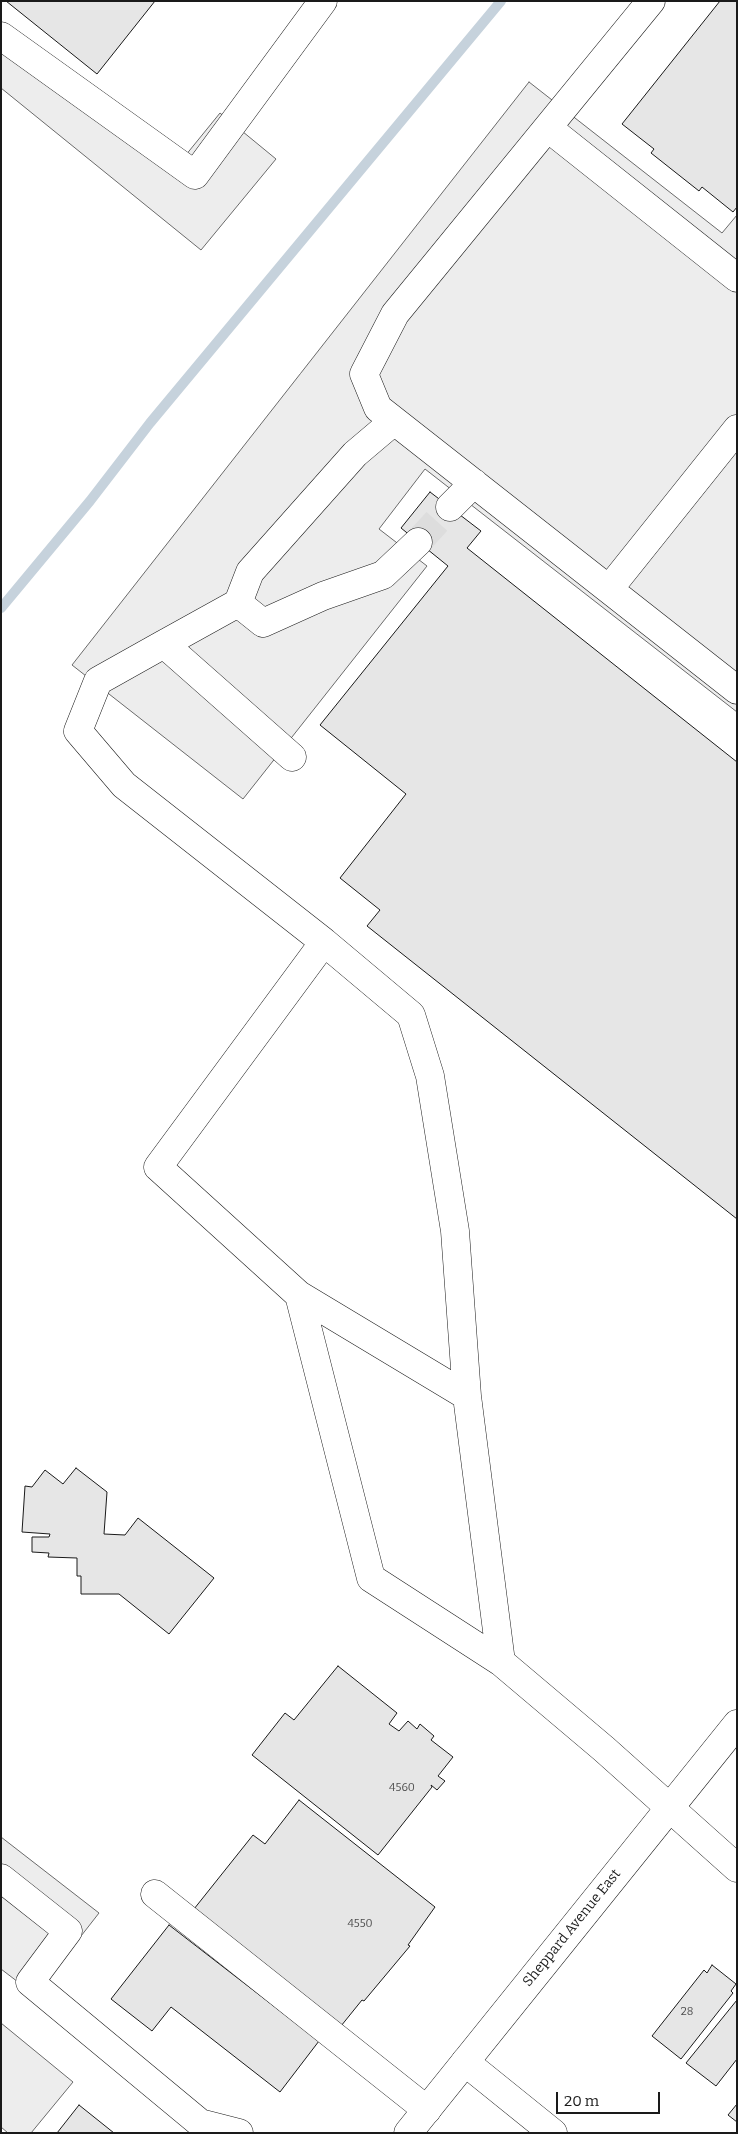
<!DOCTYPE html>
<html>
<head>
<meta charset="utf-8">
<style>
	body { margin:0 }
	#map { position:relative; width:738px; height:2134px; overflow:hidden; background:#fff; font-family:Bitter,serif }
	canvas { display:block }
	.frame { position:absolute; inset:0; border:2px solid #1a1a1a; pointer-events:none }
	.scale { position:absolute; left:556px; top:2092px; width:104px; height:22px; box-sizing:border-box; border:2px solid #1a1a1a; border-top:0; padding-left:6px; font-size:15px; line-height:18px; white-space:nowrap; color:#1a1a1a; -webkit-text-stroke:4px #fff; paint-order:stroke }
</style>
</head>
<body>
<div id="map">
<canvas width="738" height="2134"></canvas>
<div class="frame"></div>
<div class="scale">20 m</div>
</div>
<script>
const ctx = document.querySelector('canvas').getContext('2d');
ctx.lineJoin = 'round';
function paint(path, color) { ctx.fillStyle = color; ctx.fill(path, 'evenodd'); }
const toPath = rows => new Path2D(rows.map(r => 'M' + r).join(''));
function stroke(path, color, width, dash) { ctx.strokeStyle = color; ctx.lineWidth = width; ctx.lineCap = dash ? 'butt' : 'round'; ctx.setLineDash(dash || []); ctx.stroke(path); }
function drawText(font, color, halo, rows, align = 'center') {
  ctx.font = font + ' Bitter,serif'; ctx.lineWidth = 4; ctx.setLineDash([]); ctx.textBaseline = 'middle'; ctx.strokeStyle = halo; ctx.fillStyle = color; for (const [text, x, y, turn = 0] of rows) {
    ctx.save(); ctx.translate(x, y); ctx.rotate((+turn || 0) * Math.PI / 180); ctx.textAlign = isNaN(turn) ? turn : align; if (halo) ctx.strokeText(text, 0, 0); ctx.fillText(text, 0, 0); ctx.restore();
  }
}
const parking = toPath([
	[1,35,172,172,220,113,276,159,201,250,1,88,1,35],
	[529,82,722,233,737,215,737,712,425,469,379,529,427,566,243,799,72,665,529,82],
	[1,1837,99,1913,35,1995,1,1969,1,1837],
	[1,2023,73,2082,31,2133,8,2133,1,2127,1,2023]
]);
paint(parking, '#ededed');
stroke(parking, '#6a6a6a', 1);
stroke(toPath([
	[1,608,90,501,150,423,501,1]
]), '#c6d2dc', 10);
const building = toPath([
	[6,1,155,1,97,74,6,1],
	[720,1,737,1,737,207,733,212,702,187,699,191,651,153,654,149,622,124,720,1],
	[430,492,481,531,467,548,737,762,737,1219,367,926,380,910,340,878,406,794,320,725,448,566,401,528,430,492],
	[76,1468,107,1492,104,1534,125,1535,138,1518,214,1578,169,1634,119,1594,81,1594,81,1576,77,1576,77,1558,48,1557,49,1553,32,1552,32,1537,49,1537,50,1534,22,1532,25,1486,32,1487,45,1470,63,1484,76,1468],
	[338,1666,397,1713,389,1724,399,1731,408,1721,417,1729,420,1724,434,1736,431,1740,453,1757,438,1776,445,1781,437,1790,431,1785,432,1787,378,1855,252,1755,285,1713,294,1720,338,1666],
	[299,1800,435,1907,408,1945,410,1946,364,2001,362,2000,341,2026,194,1909,253,1835,265,1844,299,1800],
	[169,1925,319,2041,280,2092,171,2007,152,2031,111,1999,169,1925],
	[712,1965,736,1984,731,1991,733,1993,681,2059,652,2036,704,1970,707,1973,712,1965],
	[737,2000,737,2059,716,2086,686,2063,737,2000],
	[737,2104,737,2122,728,2115,737,2104],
	[79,2105,114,2133,57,2133,79,2105]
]);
paint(building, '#e6e6e6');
stroke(building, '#1a1a1a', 1);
stroke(toPath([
	[418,542,450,507]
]), '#ddd', 28, [28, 14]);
const minor = toPath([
	[651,1,395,314,364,374,378,408,737,690],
	[1,36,195,175,323,1],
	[548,128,737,278],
	[394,421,355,454,250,572,238,603,263,623,323,596,383,575,418,542],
	[450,507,474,483],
	[609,589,737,429],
	[164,644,238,603],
	[292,757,164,644,98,681,78,731,124,785,324,942,411,1015,430,1076,455,1231,467,1396],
	[324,942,158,1167,299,1295,467,1396,501,1662,604,1749,737,1868],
	[299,1295,371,1578,501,1662],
	[1,1878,68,1931,30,1982,200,2123,239,2133],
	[155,1894,427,2110],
	[465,2062,553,2133]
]);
const major = toPath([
	[408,2133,737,1724]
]);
stroke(minor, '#1a1a1a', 29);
stroke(major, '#1a1a1a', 29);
stroke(minor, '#fff', 28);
stroke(major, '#fff', 28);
drawText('11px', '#4d4d4d', null, [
	["4560",402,1788],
	["4550",360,1924],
	["28",687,2012]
]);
drawText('14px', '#1a1a1a', '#fff', [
	["Sheppard Avenue East",572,1928,-51]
]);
</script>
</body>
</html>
